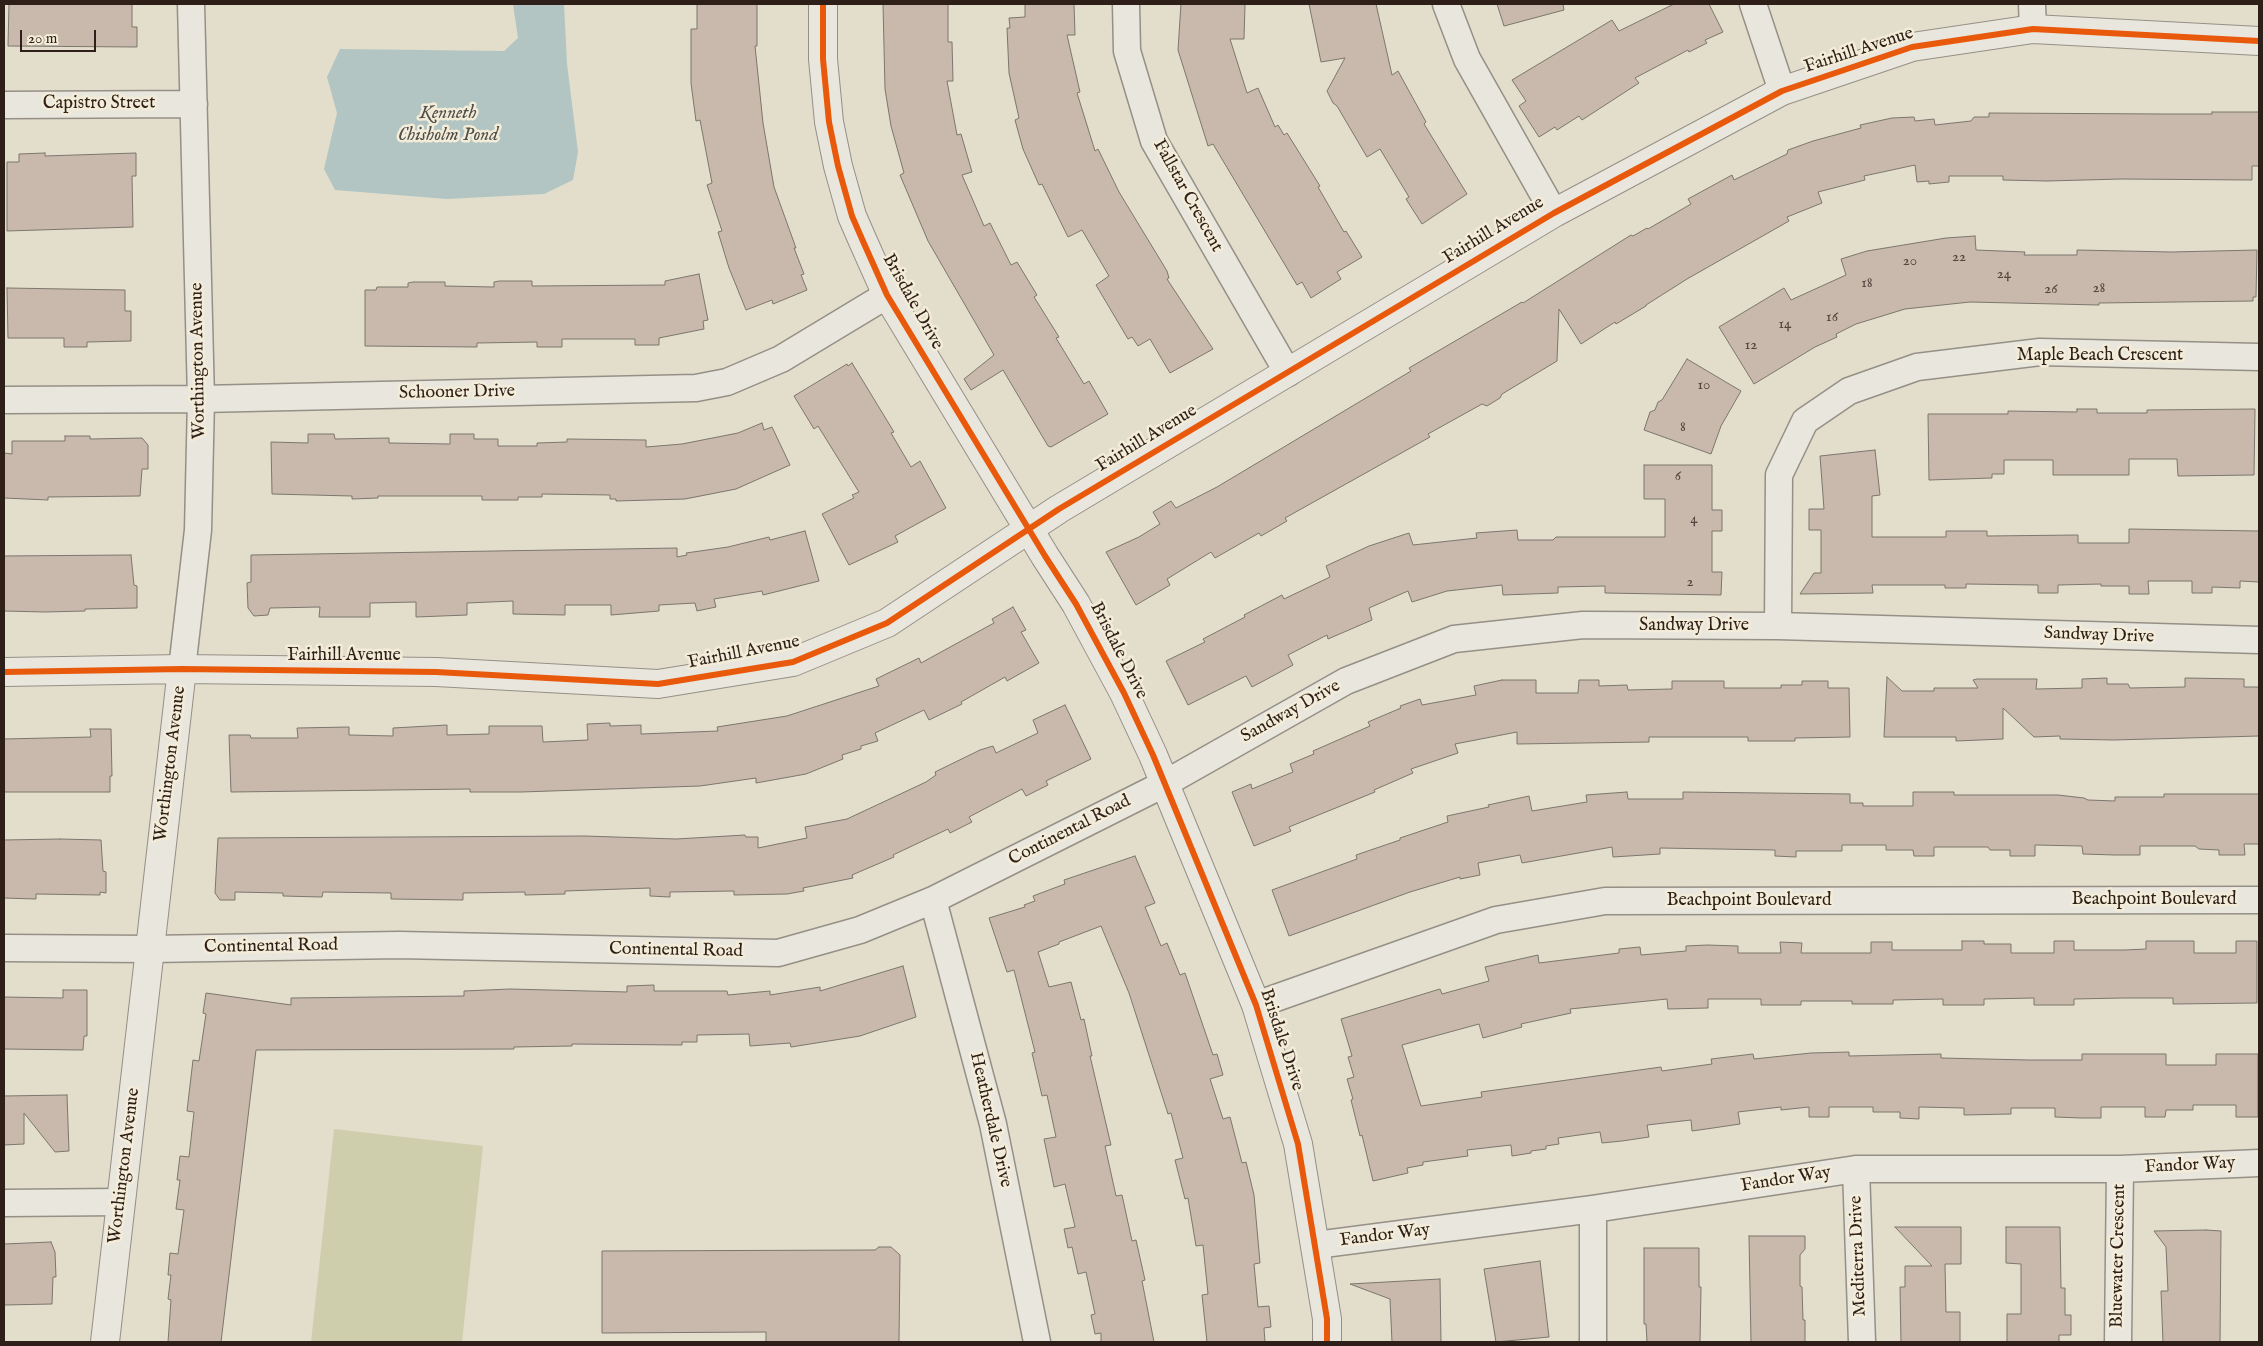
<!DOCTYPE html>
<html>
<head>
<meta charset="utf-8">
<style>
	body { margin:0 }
	#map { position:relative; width:2263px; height:1346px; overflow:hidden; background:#e3ddcc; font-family:"IM FELL English",serif }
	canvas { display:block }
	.frame { position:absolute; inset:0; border:5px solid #2e1f19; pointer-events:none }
	.scale { position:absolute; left:20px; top:30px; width:76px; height:22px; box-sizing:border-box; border:2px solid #2e1f19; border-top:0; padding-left:6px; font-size:15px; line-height:18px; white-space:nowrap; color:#2e1f19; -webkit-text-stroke:4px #f3ecd8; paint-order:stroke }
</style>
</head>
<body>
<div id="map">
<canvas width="2263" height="1346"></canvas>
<div class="frame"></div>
<div class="scale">20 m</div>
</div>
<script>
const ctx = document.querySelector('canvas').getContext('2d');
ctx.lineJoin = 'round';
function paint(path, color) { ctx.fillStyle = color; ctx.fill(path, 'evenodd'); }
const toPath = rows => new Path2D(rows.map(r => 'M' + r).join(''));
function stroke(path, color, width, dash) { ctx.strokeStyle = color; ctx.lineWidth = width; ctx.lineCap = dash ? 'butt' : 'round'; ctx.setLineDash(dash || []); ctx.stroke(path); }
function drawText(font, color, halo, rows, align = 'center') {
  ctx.font = font + ' "IM FELL English",serif'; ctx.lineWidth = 5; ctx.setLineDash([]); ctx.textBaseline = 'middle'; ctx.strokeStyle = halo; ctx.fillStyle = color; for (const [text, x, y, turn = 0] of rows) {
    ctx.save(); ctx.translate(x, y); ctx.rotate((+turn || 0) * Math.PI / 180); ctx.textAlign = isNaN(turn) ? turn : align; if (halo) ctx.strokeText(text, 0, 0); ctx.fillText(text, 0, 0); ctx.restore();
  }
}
paint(toPath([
	[334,1129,483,1146,462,1342,311,1342]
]), '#ceceac');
paint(toPath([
	[513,4,564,4,567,64,578,152,573,180,544,194,447,199,335,190,324,169,337,113,327,77,340,49,504,51,518,38]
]), '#b2c5c2');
const building = toPath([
	[9,4,132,4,132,27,137,27,137,47,8,46,9,4],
	[697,4,757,4,757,46,755,46,763,123,774,187,796,248,794,248,804,274,801,275,807,290,773,304,772,300,746,310,729,268,718,232,722,231,707,185,712,183,700,120,696,121,691,83,691,29,697,29,697,4],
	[883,4,948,4,948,42,952,42,953,81,947,81,957,135,961,134,972,172,962,175,984,226,990,223,1011,265,1017,262,1037,295,1034,297,1059,337,1056,338,1084,384,1089,381,1108,414,1051,447,1048,446,1003,370,971,390,964,379,994,355,928,241,900,175,904,173,891,126,885,89,883,4],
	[1025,4,1074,4,1075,35,1067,35,1080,92,1077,93,1095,151,1098,149,1119,192,1167,271,1169,278,1167,279,1213,349,1170,373,1150,339,1138,346,1132,337,1128,339,1096,285,1109,276,1082,230,1068,237,1042,184,1039,185,1023,149,1015,120,1019,118,1009,73,1007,28,1010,28,1009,18,1025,17,1025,4],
	[1181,4,1245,4,1244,39,1230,39,1247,93,1258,88,1275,127,1278,125,1284,135,1287,133,1320,186,1318,187,1344,232,1346,231,1362,257,1337,272,1341,279,1311,298,1302,282,1297,285,1213,144,1208,146,1178,50,1181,4],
	[1309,4,1376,4,1392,75,1398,71,1426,122,1424,124,1467,194,1422,224,1406,199,1409,197,1380,149,1367,157,1337,106,1333,103,1327,91,1345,58,1321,62,1309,4],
	[1497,4,1563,4,1564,10,1504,26,1497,4],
	[1674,4,1709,4,1723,32,1705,40,1707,43,1689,52,1688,50,1635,78,1639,83,1582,120,1579,116,1557,130,1555,127,1539,137,1519,106,1526,101,1512,80,1612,20,1619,31,1674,4],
	[2212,112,2259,112,2259,166,2252,166,2252,180,2121,179,2047,181,2003,180,2003,176,1949,176,1949,182,1929,184,1929,181,1917,182,1915,165,1864,176,1865,180,1818,192,1822,203,1787,217,1789,221,1687,279,1646,305,1646,306,1616,324,1615,322,1581,344,1559,309,1557,361,1502,394,1500,398,1487,406,1482,404,1428,434,1430,437,1285,518,1287,521,1261,536,1259,533,1215,558,1211,552,1167,579,1170,585,1136,605,1106,552,1139,537,1160,524,1153,512,1171,501,1176,508,1217,487,1411,371,1409,368,1522,302,1523,303,1631,235,1633,236,1647,228,1648,229,1691,204,1688,199,1732,175,1734,180,1787,154,1788,150,1813,141,1861,128,1860,125,1892,118,1914,117,1915,121,1934,119,1935,125,1971,121,1974,117,1989,117,1989,113,2164,114,2212,114,2212,112],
	[45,153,45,156,136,153,136,176,132,176,133,227,7,231,7,162,19,162,19,154,45,153],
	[1975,236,1976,250,2025,252,2024,255,2077,255,2077,250,2171,252,2257,250,2256,297,2253,297,2253,301,2099,303,2099,305,1970,302,1905,309,1856,324,1836,334,1837,337,1815,347,1754,384,1719,327,1784,288,1791,300,1846,275,1841,259,1867,251,1946,238,1975,236],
	[699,274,708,320,703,321,704,329,659,338,659,345,635,345,635,339,562,339,562,347,537,347,537,342,477,343,477,347,365,346,365,290,376,290,377,287,408,287,408,283,413,282,445,282,445,286,494,287,494,282,499,281,532,281,532,286,665,285,665,281,699,274],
	[7,288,125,290,125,311,131,311,131,341,87,342,87,347,64,347,64,338,8,338,7,288],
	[1687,359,1741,391,1721,426,1711,454,1644,430,1650,412,1655,410,1658,402,1662,400,1687,359],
	[852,363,894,432,891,433,911,467,920,461,946,508,895,536,898,542,849,565,822,514,854,498,852,495,859,492,818,426,814,429,794,396,847,364,848,366,852,363],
	[2077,409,2097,409,2097,413,2147,413,2147,410,2255,409,2254,475,2178,476,2177,459,2129,459,2129,475,2053,475,2053,460,2004,460,2004,474,1992,474,1992,478,1929,480,1928,414,2008,414,2008,411,2077,412,2077,409],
	[762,423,764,430,772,427,790,465,736,489,685,499,616,501,616,499,610,499,610,495,542,494,542,497,518,497,518,500,482,500,482,496,378,496,378,498,352,499,352,496,272,494,271,442,308,443,308,434,334,434,335,439,389,438,389,443,450,444,450,434,474,434,474,439,498,439,498,446,537,446,537,443,567,442,567,439,646,440,646,447,682,444,738,433,762,423],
	[65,436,90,436,90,439,142,438,148,445,148,469,142,469,140,496,48,497,48,500,4,498,4,453,12,454,12,441,65,441,65,436],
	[1875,450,1880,495,1872,496,1872,537,1946,537,1946,531,1987,531,1987,536,2078,535,2078,543,2129,543,2129,529,2259,531,2259,582,2240,581,2240,588,2212,587,2212,593,2192,593,2192,581,2148,581,2149,594,2129,594,2129,586,2101,586,2101,584,2058,585,2058,593,2038,593,2038,585,1966,584,1966,588,1945,588,1945,585,1872,585,1873,593,1800,594,1814,573,1821,573,1821,530,1809,530,1809,509,1824,509,1820,456,1875,450],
	[1644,465,1712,465,1712,510,1722,510,1722,531,1712,531,1712,572,1722,572,1721,595,1605,593,1605,586,1558,587,1558,593,1503,595,1502,585,1447,591,1412,602,1408,591,1369,608,1372,620,1328,639,1327,635,1288,655,1293,665,1269,678,1252,687,1246,676,1188,705,1166,661,1205,642,1203,639,1245,617,1244,615,1282,595,1284,599,1330,577,1326,566,1369,546,1409,533,1413,545,1477,538,1476,533,1517,530,1518,540,1553,540,1556,537,1665,537,1665,499,1644,499,1644,465],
	[805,531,819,581,763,595,762,591,714,599,716,607,697,611,695,603,659,605,659,611,611,615,611,605,565,605,565,615,513,614,513,601,467,603,467,615,416,617,416,602,370,603,370,617,319,617,320,607,270,608,268,615,254,616,248,608,247,583,251,582,251,555,677,548,677,557,687,555,686,553,728,547,769,537,770,540,805,531],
	[131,555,134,585,137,586,137,608,85,609,85,611,45,612,4,611,4,556,131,555],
	[1013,607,1026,630,1021,632,1039,663,1007,681,1005,677,961,702,962,704,929,720,924,710,875,733,878,741,861,746,861,749,842,755,843,759,806,774,756,783,756,778,700,786,521,792,470,792,470,789,231,792,229,735,250,735,251,738,298,738,297,728,349,727,349,735,393,736,393,728,447,725,447,735,489,734,489,726,542,726,543,742,588,740,587,724,610,723,610,726,641,725,641,734,718,731,717,727,787,716,879,686,876,679,919,658,921,663,994,623,992,619,1013,607],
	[1887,677,1902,691,1934,691,1934,688,1978,688,1973,680,1977,679,2037,679,2036,689,2082,688,2082,679,2107,678,2107,684,2128,684,2130,688,2185,687,2185,678,2244,679,2244,687,2259,687,2259,736,2114,740,2060,739,2060,736,2034,737,2003,708,2003,739,1956,741,1956,737,1884,737,1887,677],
	[1502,680,1536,680,1536,693,1578,693,1579,680,1599,680,1599,686,1627,685,1628,690,1672,689,1672,681,1724,681,1724,688,1781,688,1781,685,1802,685,1802,681,1828,681,1828,688,1849,688,1850,737,1795,738,1795,741,1748,741,1748,737,1649,737,1649,742,1517,744,1517,732,1455,744,1458,753,1411,769,1413,773,1374,790,1375,792,1289,827,1291,831,1254,846,1232,792,1251,784,1252,789,1293,772,1290,764,1314,754,1313,751,1370,726,1368,722,1401,708,1400,706,1420,699,1422,705,1476,695,1474,686,1502,680],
	[1065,705,1091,759,1046,781,1048,785,1026,796,1022,789,969,817,972,822,950,833,948,829,893,855,894,857,852,875,853,878,803,888,804,891,787,894,734,895,734,891,670,892,670,897,650,896,650,888,565,891,565,894,525,895,525,892,463,893,463,900,391,899,391,893,323,892,322,897,283,896,283,893,235,892,235,900,220,900,215,893,218,838,585,836,676,839,745,835,746,837,758,837,758,848,807,838,805,827,847,819,926,782,936,775,935,772,980,750,993,746,996,753,1038,733,1033,720,1065,705],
	[90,729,111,729,112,776,110,776,110,792,4,792,4,739,91,737,90,729],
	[1627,792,1628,799,1683,799,1683,792,1850,794,1850,803,1863,803,1863,806,1913,806,1913,792,1954,792,1954,795,2058,795,2084,798,2088,800,2115,801,2115,797,2164,797,2164,794,2259,794,2259,844,2244,844,2245,855,2219,855,2219,850,2199,849,2195,846,2140,846,2140,855,2115,855,2083,854,2082,846,2035,845,2035,856,2010,856,2010,850,1990,850,1988,847,1934,847,1934,856,1914,856,1913,850,1886,850,1886,845,1842,845,1842,851,1796,851,1796,857,1775,856,1775,850,1660,848,1660,854,1613,857,1612,847,1522,863,1520,855,1478,863,1480,875,1460,879,1460,877,1410,892,1289,936,1272,890,1357,859,1356,855,1400,840,1400,838,1448,822,1447,816,1489,807,1488,805,1529,796,1532,811,1587,802,1586,795,1627,792],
	[60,839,101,840,103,871,106,872,106,893,100,892,100,895,36,894,36,899,4,898,4,840,60,839],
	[1135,856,1155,903,1145,907,1161,946,1167,943,1180,975,1185,973,1213,1055,1217,1054,1223,1075,1210,1079,1223,1119,1230,1117,1242,1163,1246,1162,1254,1195,1260,1263,1254,1264,1258,1307,1269,1306,1271,1327,1264,1328,1265,1342,1207,1342,1202,1295,1208,1294,1203,1245,1196,1246,1188,1198,1185,1199,1175,1160,1183,1158,1171,1113,1168,1114,1129,993,1101,926,1059,942,1059,944,1038,952,1049,987,1071,982,1081,1020,1084,1019,1092,1056,1090,1056,1111,1145,1105,1146,1116,1196,1122,1195,1132,1241,1136,1240,1145,1280,1142,1281,1154,1342,1101,1342,1101,1333,1095,1334,1091,1315,1095,1314,1086,1272,1078,1274,1072,1247,1068,1248,1064,1229,1075,1227,1065,1184,1054,1187,1044,1139,1056,1137,1047,1095,1042,1096,1032,1053,1035,1052,1014,970,1007,972,989,918,1025,907,1024,905,1035,901,1033,896,1065,884,1064,880,1135,856],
	[1962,941,1984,941,1984,944,2011,944,2011,953,2054,953,2054,941,2074,941,2074,950,2125,950,2146,949,2146,941,2194,941,2194,953,2236,953,2236,941,2257,941,2257,1003,2173,1004,2173,998,2123,998,2074,999,2074,1005,2034,1005,2034,998,1984,999,1984,1005,1943,1005,1943,999,1893,1000,1893,1004,1852,1004,1852,1001,1801,1001,1801,1005,1761,1005,1761,999,1708,999,1708,1008,1668,1009,1667,999,1570,1009,1571,1013,1521,1024,1522,1027,1483,1038,1479,1024,1402,1045,1421,1106,1482,1097,1481,1092,1661,1067,1662,1071,1712,1064,1711,1059,1753,1054,1754,1059,1811,1053,1849,1052,1849,1056,1941,1054,1941,1058,2029,1060,2082,1060,2082,1054,2166,1054,2166,1065,2216,1065,2216,1054,2258,1054,2258,1117,2236,1117,2236,1105,2193,1105,2193,1110,2166,1110,2165,1117,2145,1117,2145,1107,2101,1107,2101,1118,2081,1118,2055,1117,2055,1108,2011,1108,2011,1114,1964,1115,1964,1108,1919,1107,1919,1119,1900,1118,1900,1112,1873,1112,1873,1107,1829,1107,1829,1117,1809,1117,1809,1107,1781,1110,1781,1107,1738,1112,1740,1124,1713,1128,1692,1131,1691,1120,1647,1125,1649,1137,1622,1141,1602,1143,1600,1132,1558,1138,1559,1144,1546,1146,1546,1149,1531,1151,1531,1153,1512,1156,1511,1145,1467,1150,1468,1156,1423,1162,1423,1165,1407,1168,1408,1173,1373,1181,1362,1135,1360,1136,1351,1100,1353,1099,1347,1079,1354,1077,1348,1057,1352,1056,1341,1019,1440,989,1442,994,1489,981,1485,967,1538,955,1539,963,1619,953,1619,949,1640,947,1641,955,1686,951,1686,946,1707,945,1738,946,1738,953,1781,953,1780,942,1802,943,1801,953,1871,953,1871,942,1892,942,1892,950,1962,950,1962,941],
	[903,966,916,1017,860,1036,791,1047,790,1043,750,1046,749,1034,697,1035,697,1042,682,1042,682,1045,572,1044,572,1046,514,1047,514,1049,256,1050,221,1342,168,1342,171,1300,168,1299,171,1275,168,1275,170,1253,178,1254,184,1210,176,1209,180,1180,177,1180,180,1156,189,1157,194,1112,187,1111,193,1060,199,1061,206,1014,203,1013,206,993,291,1005,291,998,464,996,464,991,510,989,627,992,627,986,654,985,654,991,727,991,728,995,770,991,770,995,820,987,820,991,903,966],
	[63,990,87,990,87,1036,84,1036,83,1050,4,1049,4,997,63,998,63,990],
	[67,1095,69,1151,55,1152,24,1113,24,1144,4,1145,4,1096,67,1095],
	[1895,1227,1961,1227,1961,1264,1945,1264,1946,1312,1960,1312,1960,1342,1901,1342,1900,1287,1905,1287,1905,1266,1932,1266,1895,1227],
	[2006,1227,2060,1227,2061,1288,2065,1288,2065,1315,2071,1315,2071,1335,2059,1335,2059,1342,2007,1342,2007,1314,2021,1314,2021,1264,2006,1263,2006,1227],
	[2206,1230,2221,1231,2220,1342,2163,1342,2161,1291,2168,1291,2166,1247,2154,1231,2206,1230],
	[1749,1236,1805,1236,1805,1249,1800,1255,1800,1286,1802,1287,1803,1320,1805,1320,1805,1342,1751,1342,1749,1236],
	[51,1242,55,1252,56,1277,53,1277,52,1304,4,1305,4,1244,51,1242],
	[879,1247,891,1247,900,1255,899,1342,766,1342,766,1332,602,1333,602,1251,875,1250,879,1247],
	[1644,1248,1699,1248,1699,1287,1701,1287,1700,1342,1647,1342,1646,1324,1644,1324,1644,1248],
	[1540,1261,1549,1337,1496,1342,1484,1269,1540,1261],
	[1440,1279,1441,1342,1392,1342,1390,1299,1350,1284,1440,1279]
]);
paint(building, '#c8b9ac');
stroke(building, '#7c766d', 1);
const minor = toPath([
	[1126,4,1127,51,1154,141,1288,373],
	[1446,4,1467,59,1554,213],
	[1753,4,1782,91],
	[2032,4,2033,29],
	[4,105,194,104],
	[4,400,201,399,696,388,727,382,781,359,887,295],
	[1778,626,1779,475,1805,421,1849,391,1917,367,2040,352,2259,357],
	[182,669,198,530,201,399,191,4],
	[933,900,993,1124,1037,1342],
	[4,948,150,949,399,945,778,953,860,930,933,900,1164,784,1346,681,1454,639,1583,625,1778,626,2259,640],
	[1256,1005,1496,920,1605,901,2259,900],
	[1856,1169,1862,1342],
	[4,1203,121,1202],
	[1593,1209,1593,1342],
	[1316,1245,1593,1209,1856,1169,2120,1169,2259,1163],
	[2118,1342,2120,1169]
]);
const tertiary = toPath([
	[823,4,823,59,829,122,838,166,852,216,862,239,887,295,1045,556,1076,604,1124,693,1153,755,1256,1005,1298,1144,1327,1319,1327,1342],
	[4,672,182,669,436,672,658,684,793,662,887,623,1059,509,1554,213,1782,91,1912,47,2033,29,2259,41],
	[105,1342,182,669]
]);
stroke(minor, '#959086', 29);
stroke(tertiary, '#959086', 30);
stroke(minor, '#e9e6de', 26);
stroke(tertiary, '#e9e6de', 28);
stroke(toPath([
	[823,4,823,59,829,122,838,166,852,216,862,239,887,295,1045,556,1076,604,1124,693,1153,755,1256,1005,1298,1144,1327,1319,1327,1342],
	[4,672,182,669,436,672,658,684,793,662,887,623,1059,509,1554,213,1782,91,1912,47,2033,29,2259,41]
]), '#e8590c', 6);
drawText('15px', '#54463e', null, [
	["22",1959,258],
	["20",1910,262],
	["24",2004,275],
	["18",1867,284],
	["28",2099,289],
	["26",2051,290],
	["16",1832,318],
	["14",1785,325],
	["12",1751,346],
	["10",1704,386],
	["8",1683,428],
	["6",1678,477],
	["4",1694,520],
	["2",1690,583]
]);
drawText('18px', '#2e1f19', '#f3ecd8', [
	["Fairhill Avenue",1859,51,-18],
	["Capistro Street",99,104],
	["Fallstar Crescent",1187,196,61],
	["Fairhill Avenue",1494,231,-31],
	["Brisdale Drive",912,302,61],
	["Maple Beach Crescent",2100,356],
	["Worthington Avenue",199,361,-91],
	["Schooner Drive",457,393,-1],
	["Fairhill Avenue",1147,439,-31],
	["Sandway Drive",1694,626],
	["Sandway Drive",2099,636,2],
	["Brisdale Drive",1118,651,63],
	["Fairhill Avenue",744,653,-11],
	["Fairhill Avenue",344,656],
	["Sandway Drive",1291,712,-29],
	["Worthington Avenue",171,764,-83],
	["Continental Road",1070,831,-27],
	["Beachpoint Boulevard",2154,900],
	["Beachpoint Boulevard",1749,901],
	["Continental Road",271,947,-1],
	["Continental Road",676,951,1],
	["Brisdale Drive",1281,1040,72],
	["Heatherdale Drive",990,1120,77],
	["Worthington Avenue",125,1166,-83],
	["Fandor Way",2190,1166,-3],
	["Fandor Way",1786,1180,-9],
	["Fandor Way",1385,1236,-7],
	["Mediterra Drive",1859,1256,-92],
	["Bluewater Crescent",2119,1256,-89]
]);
drawText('italic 19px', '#4f4e4b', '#f3ecd8', [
	["Kenneth",448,114],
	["Chisholm Pond",448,136]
]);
</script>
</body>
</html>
